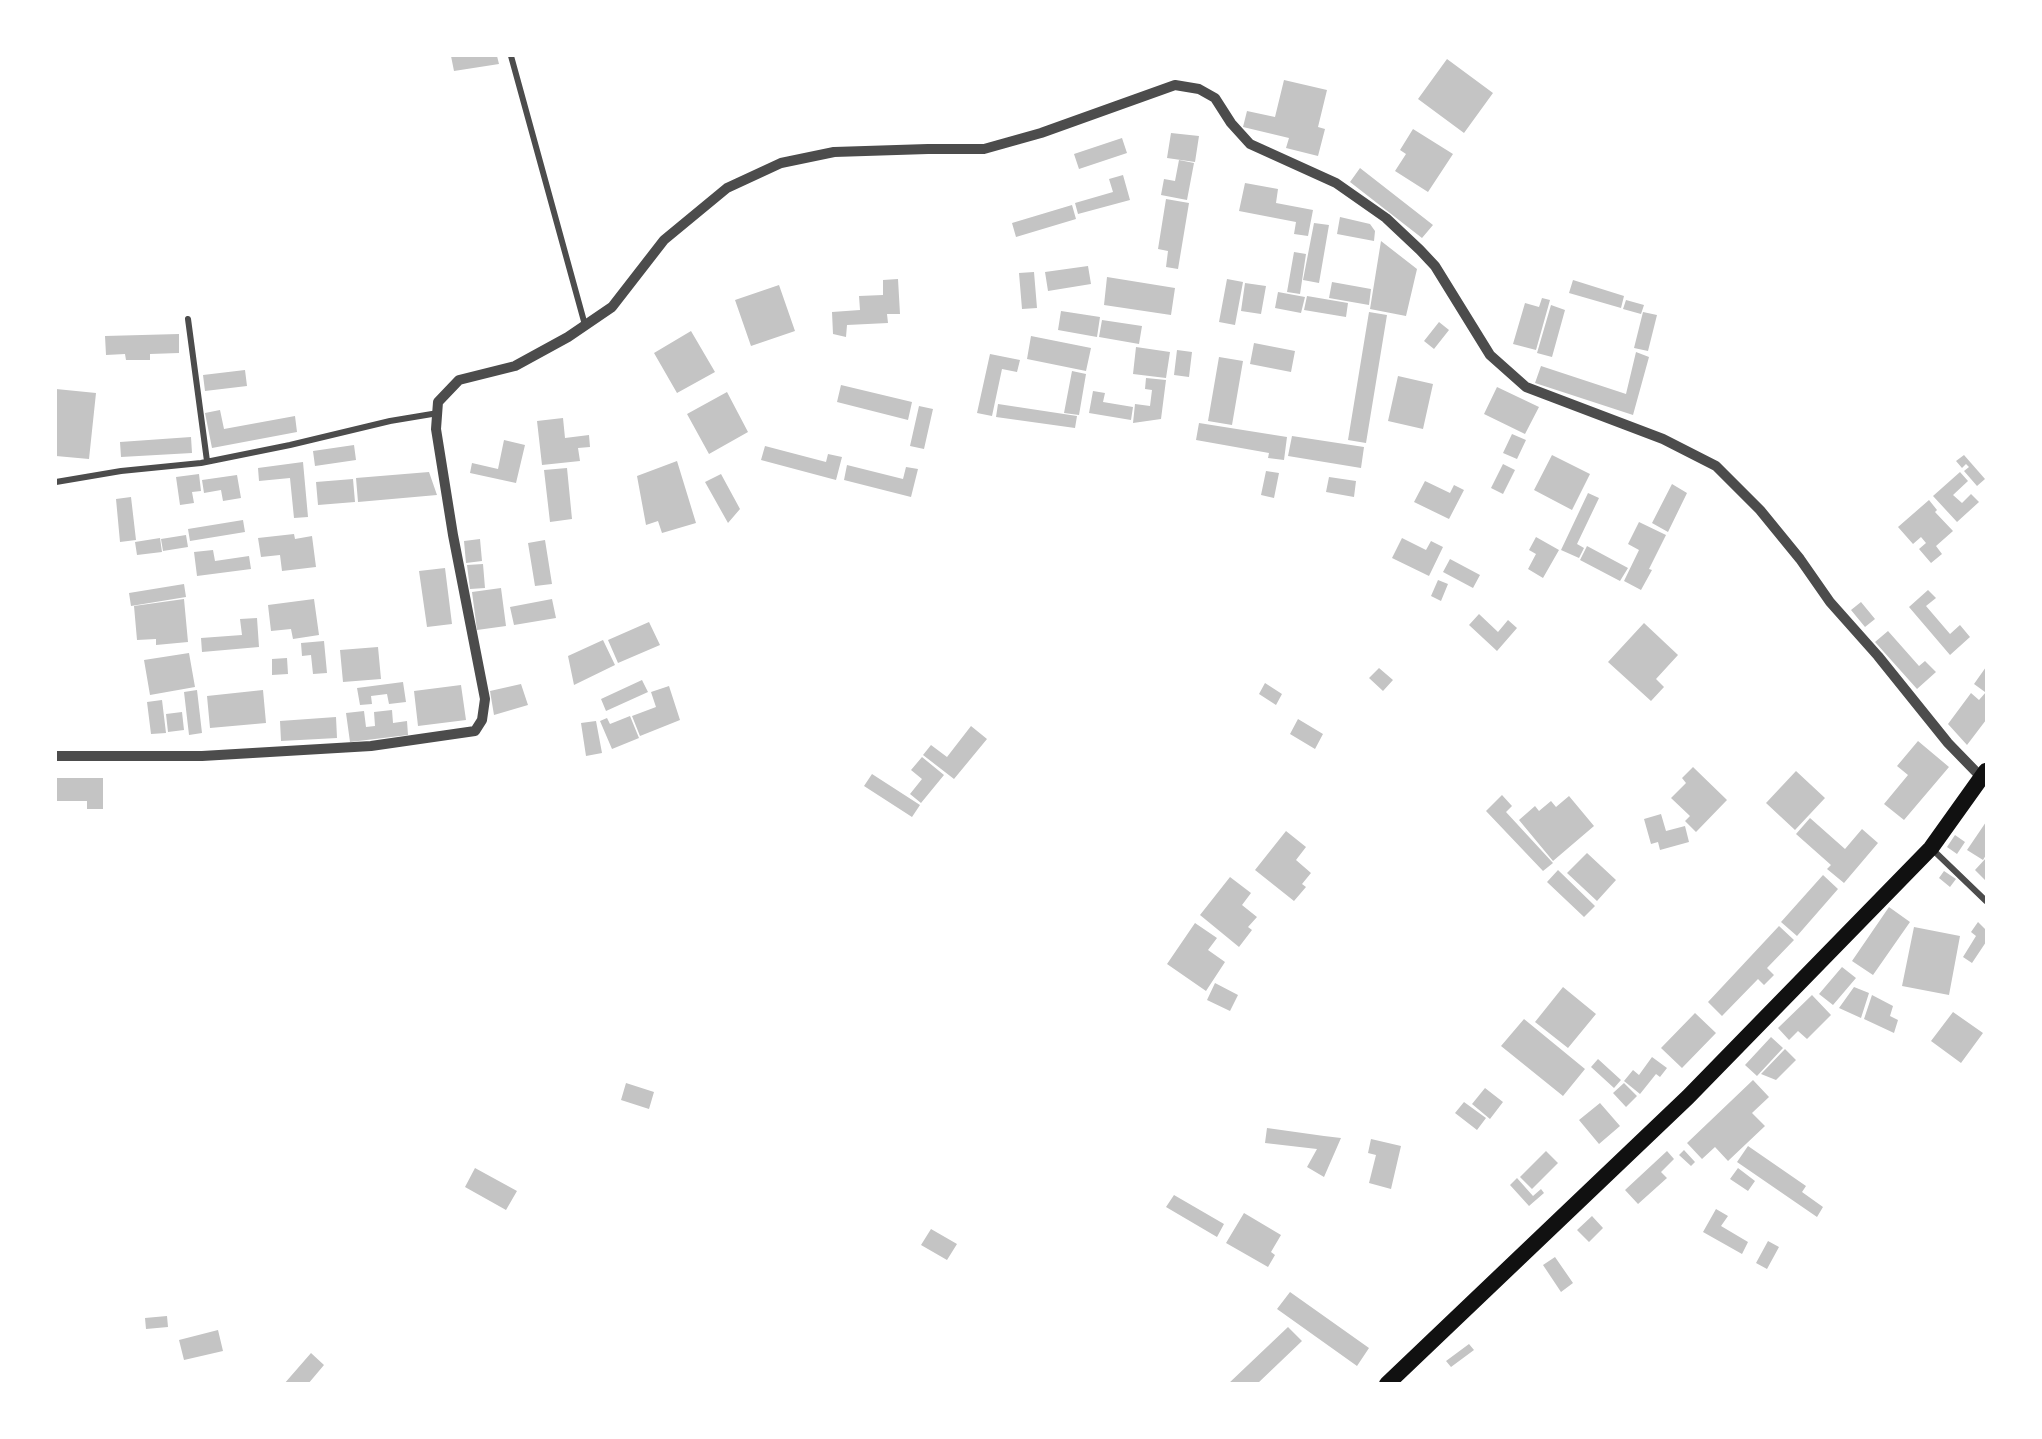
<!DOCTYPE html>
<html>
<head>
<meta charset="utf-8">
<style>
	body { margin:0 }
	#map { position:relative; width:2042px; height:1439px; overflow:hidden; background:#fff; font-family:"Zilla Slab",serif }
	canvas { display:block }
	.frame { position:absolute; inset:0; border:57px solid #fff; pointer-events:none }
</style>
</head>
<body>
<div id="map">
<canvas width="2042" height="1439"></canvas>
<div class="frame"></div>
</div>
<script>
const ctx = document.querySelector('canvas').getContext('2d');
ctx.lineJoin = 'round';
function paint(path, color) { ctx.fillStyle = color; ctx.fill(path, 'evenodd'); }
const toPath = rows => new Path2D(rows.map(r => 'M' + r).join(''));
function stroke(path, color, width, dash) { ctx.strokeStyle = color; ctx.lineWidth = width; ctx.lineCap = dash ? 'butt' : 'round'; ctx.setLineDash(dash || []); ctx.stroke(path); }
paint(toPath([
	[451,56,497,56,499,64,454,71],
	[1447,59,1493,93,1464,133,1418,99],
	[1284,80,1327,90,1318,127,1325,129,1318,156,1286,148,1289,138,1243,127,1247,111,1275,117],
	[1413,129,1453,154,1428,192,1395,171,1406,154,1400,150],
	[1171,133,1199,136,1195,162,1167,158],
	[1122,138,1127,153,1079,169,1074,154],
	[1179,160,1194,163,1187,200,1161,195,1164,179,1175,181],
	[1360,168,1433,225,1422,238,1350,182],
	[1123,175,1130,200,1078,214,1075,203,1113,192,1109,179],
	[1245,183,1278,189,1276,203,1313,210,1308,236,1294,234,1296,222,1239,211],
	[1166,199,1189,203,1178,269,1166,267,1168,251,1158,249],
	[1072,205,1076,219,1016,237,1012,223],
	[1340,217,1370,224,1375,231,1374,241,1337,234],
	[1314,223,1329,225,1319,283,1303,280],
	[1381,241,1417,269,1406,316,1370,309],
	[1294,252,1306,254,1300,294,1287,292],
	[1088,266,1091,284,1048,291,1045,272],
	[1034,272,1037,308,1022,309,1019,273],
	[1107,277,1175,288,1171,315,1104,305],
	[898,279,900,314,887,314,888,323,847,325,846,337,833,334,832,312,860,310,859,296,883,295,883,280],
	[1227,279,1243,282,1235,325,1219,322],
	[1573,280,1624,296,1621,308,1569,293],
	[1332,282,1371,289,1369,305,1329,298],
	[1245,283,1266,286,1261,314,1241,311],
	[779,285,795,331,751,346,735,300],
	[1278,292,1305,297,1301,313,1275,308],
	[1307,296,1348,303,1346,317,1304,310],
	[1542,298,1550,300,1536,350,1513,344,1525,303,1539,307],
	[1626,300,1644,305,1641,314,1623,309],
	[1551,305,1565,310,1552,357,1537,353],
	[1061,311,1100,317,1097,337,1058,330],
	[1369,312,1387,315,1366,443,1348,440],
	[1643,312,1657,315,1648,351,1634,348],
	[1102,320,1142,326,1139,344,1099,337],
	[1439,322,1449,330,1434,349,1424,341],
	[691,331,715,372,677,393,654,353],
	[179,334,179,353,150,354,150,360,126,360,125,354,106,355,105,336],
	[1031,336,1091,348,1086,371,1027,359],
	[1254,343,1295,351,1291,372,1250,364],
	[1136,347,1170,352,1166,378,1133,374],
	[1177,350,1192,352,1189,377,1174,375],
	[1636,352,1649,357,1633,415,1535,383,1541,366,1626,394],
	[990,354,1020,360,1017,372,1002,369,992,416,977,413],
	[1219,357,1243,361,1232,425,1208,421],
	[245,370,247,386,205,391,203,375],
	[1072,371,1086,374,1079,415,1064,413],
	[1398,376,1433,384,1423,429,1388,421],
	[1146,378,1166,380,1161,419,1133,423,1135,404,1150,406,1152,390,1145,389],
	[841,385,912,402,908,420,837,402],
	[1497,387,1539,407,1525,434,1484,414],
	[56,389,96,393,89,459,56,456],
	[1093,391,1105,393,1103,402,1133,407,1131,420,1089,413],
	[727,392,748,432,709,454,687,414],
	[998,404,1077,416,1075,428,996,417],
	[919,406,933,409,924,449,910,446],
	[220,410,224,429,295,416,297,432,212,448,205,413],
	[563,418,565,438,589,435,590,447,578,448,580,461,542,465,537,421],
	[1199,423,1287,437,1284,460,1268,458,1269,453,1196,440],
	[1512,434,1526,440,1517,459,1503,453],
	[1292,436,1364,447,1361,468,1288,456],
	[191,437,192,453,121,457,120,442],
	[504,440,525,445,516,483,470,473,472,463,498,469],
	[354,445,356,460,315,466,313,451],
	[765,446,826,462,828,454,842,457,836,480,761,460],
	[1552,455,1590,474,1572,510,1534,490],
	[1964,455,1985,479,1977,486,1964,471,1969,467,1966,464,1962,468,1956,461],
	[677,461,696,523,662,533,658,521,646,525,637,476],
	[303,462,308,517,294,518,290,478,259,481,258,468],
	[1503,464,1515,470,1503,494,1491,488],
	[847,465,903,479,906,467,918,469,911,497,844,480],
	[567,468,572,519,550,522,544,470],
	[1266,471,1279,473,1274,498,1261,495],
	[429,472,437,495,358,502,356,478],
	[1960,472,1968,481,1953,495,1962,503,1971,494,1979,502,1957,522,1933,496],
	[199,474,201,491,192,492,194,503,180,505,176,477],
	[721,474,740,509,728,523,705,482],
	[237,475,241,498,223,501,221,490,204,493,202,480],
	[1329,477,1356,481,1354,497,1326,492],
	[353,479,355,502,318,505,316,482],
	[1425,481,1450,493,1454,485,1464,490,1449,519,1414,502],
	[1672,484,1687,493,1668,532,1652,523],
	[1588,493,1599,498,1577,544,1584,548,1579,558,1561,550],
	[131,497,136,540,120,542,116,499],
	[1929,500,1937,510,1935,512,1953,531,1936,546,1942,554,1931,563,1919,549,1926,543,1921,537,1913,544,1898,527],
	[243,520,245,532,190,541,188,529],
	[1639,522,1666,535,1649,569,1652,570,1641,590,1624,581,1639,550,1628,544],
	[294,534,295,539,312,536,316,567,282,571,280,555,261,557,258,538],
	[186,535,188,547,163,551,161,539],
	[1536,537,1559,550,1543,578,1528,569,1536,554,1529,550],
	[160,538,162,552,137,555,135,542],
	[1402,538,1426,550,1431,541,1443,547,1429,576,1392,558],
	[480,539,482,561,466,563,464,541],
	[545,540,552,584,535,586,528,543],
	[1587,546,1628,568,1620,581,1580,560],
	[213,550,215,561,249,556,251,569,197,576,194,552],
	[1450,559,1480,575,1473,588,1443,572],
	[483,564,485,588,470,589,467,565],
	[445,568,452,624,427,627,419,571],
	[1438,580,1448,584,1441,601,1431,596],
	[184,584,186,597,131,606,129,593],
	[501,588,506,626,477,630,472,592],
	[1928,590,1936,598,1926,606,1950,634,1960,625,1970,637,1950,655,1909,607],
	[184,599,188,642,156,645,156,639,137,640,134,606],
	[314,599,319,635,293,639,291,629,271,631,268,605],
	[552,599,556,618,514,625,510,607],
	[1861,602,1875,619,1865,627,1851,610],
	[1479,614,1498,632,1508,620,1517,628,1497,651,1469,625],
	[257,618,259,647,202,652,201,638,242,635,240,619],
	[649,622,660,645,618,663,608,640],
	[1644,623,1678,655,1656,679,1664,687,1651,701,1608,662],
	[1888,631,1919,666,1925,661,1936,672,1917,689,1875,642],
	[603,640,615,665,574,685,568,656],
	[324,641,327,673,313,674,311,655,302,656,301,643],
	[378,647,381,679,343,682,340,650],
	[189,653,195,687,150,695,144,660],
	[287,658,288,674,272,675,272,659],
	[1986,667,1986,690,1985,692,1974,684],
	[1379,668,1393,680,1383,691,1369,678],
	[642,680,648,692,606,711,601,699],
	[403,682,406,702,389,704,387,694,371,696,372,704,360,705,357,688],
	[1265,683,1282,694,1276,705,1259,694],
	[521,684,528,705,494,715,490,691],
	[461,685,466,720,418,726,414,691],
	[669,686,680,720,640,736,632,716,656,707,651,692],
	[197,690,202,733,189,735,184,692],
	[263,690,266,723,210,728,207,696],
	[1986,692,1986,720,1967,745,1948,724,1971,693,1979,700],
	[162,700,166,733,151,734,147,702],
	[392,710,393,723,407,721,408,735,350,742,346,713,364,711,366,727,375,726,374,712],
	[182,712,184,730,168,732,166,714],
	[630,716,639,738,612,749,600,721,607,718,610,724],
	[336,717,337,738,281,741,280,721],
	[1298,719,1323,734,1315,749,1290,734],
	[596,721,602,753,586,756,581,723],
	[971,726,987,739,954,779,923,755,931,745,947,757],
	[1918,741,1949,767,1904,820,1884,804,1908,775,1897,766],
	[922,757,944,775,921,803,910,794,922,779,911,770],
	[1693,767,1727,800,1696,832,1685,821,1690,816,1671,798,1686,783,1682,778],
	[1796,771,1825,798,1795,830,1766,803],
	[872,774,920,805,912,817,864,786],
	[56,778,103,778,103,809,87,809,87,801,56,801],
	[1502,795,1512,806,1506,812,1553,863,1543,871,1486,811],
	[1569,796,1594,826,1553,861,1519,820,1535,806,1539,811,1551,801,1556,807],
	[1661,814,1666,831,1685,826,1689,842,1660,850,1658,842,1651,844,1644,819],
	[1810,818,1845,849,1862,829,1878,843,1844,883,1827,869,1831,865,1796,834],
	[1986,822,1986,855,1983,860,1967,850],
	[1286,831,1306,847,1296,860,1311,873,1302,884,1306,887,1294,901,1255,870],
	[1955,835,1965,842,1957,854,1947,847],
	[1587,853,1616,880,1597,901,1567,873],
	[1986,858,1986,881,1975,870],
	[1558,870,1595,906,1584,917,1547,882],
	[1944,871,1956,879,1950,887,1939,878],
	[1823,875,1838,889,1797,936,1781,922],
	[1230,877,1251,893,1242,905,1257,917,1248,927,1252,930,1239,947,1200,915],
	[1889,907,1910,922,1873,975,1852,961],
	[1978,922,1986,930,1986,942,1972,963,1963,957,1976,936,1971,932],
	[1195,923,1217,938,1208,950,1225,962,1206,991,1167,964],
	[1779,926,1794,940,1767,968,1774,975,1764,985,1758,979,1722,1016,1708,1002],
	[1914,927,1960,936,1949,995,1902,986],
	[1842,967,1856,978,1833,1005,1819,994],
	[1215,983,1238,995,1230,1011,1207,1000],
	[1563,987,1596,1014,1568,1048,1535,1022],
	[1854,987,1869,993,1861,1018,1839,1008],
	[1812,995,1831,1015,1807,1039,1798,1031,1789,1040,1778,1028],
	[1872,995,1893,1006,1890,1016,1898,1020,1894,1033,1864,1019],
	[1953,1012,1983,1033,1961,1063,1931,1041],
	[1695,1013,1716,1033,1682,1068,1661,1048],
	[1524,1019,1585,1069,1563,1096,1501,1046],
	[1771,1037,1783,1048,1757,1076,1745,1065],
	[1785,1049,1796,1060,1776,1080,1761,1074],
	[1652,1057,1667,1068,1660,1077,1656,1074,1640,1094,1624,1081,1633,1070,1639,1075],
	[1598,1059,1621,1080,1614,1088,1591,1067],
	[1753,1080,1769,1097,1752,1113,1765,1126,1728,1161,1715,1147,1702,1159,1687,1143],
	[626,1083,654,1092,649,1109,621,1100],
	[1624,1083,1637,1096,1626,1107,1613,1093],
	[1485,1088,1503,1102,1490,1119,1472,1104],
	[1464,1102,1486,1118,1477,1130,1455,1113],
	[1600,1103,1620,1126,1599,1144,1579,1120],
	[1267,1128,1324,1136,1341,1138,1324,1177,1307,1167,1317,1149,1265,1143],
	[1371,1139,1401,1146,1391,1189,1369,1183,1376,1155,1368,1153],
	[1748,1146,1806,1186,1802,1192,1823,1207,1817,1217,1737,1162],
	[1684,1150,1695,1162,1691,1166,1679,1155],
	[1546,1151,1558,1163,1532,1189,1520,1177],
	[1667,1151,1674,1159,1661,1172,1667,1178,1638,1204,1625,1190],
	[475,1168,517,1191,506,1210,465,1187],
	[1738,1168,1755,1181,1748,1191,1730,1179],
	[1517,1178,1533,1196,1541,1189,1544,1193,1529,1206,1510,1185],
	[1174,1195,1224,1224,1217,1237,1166,1207],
	[1716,1209,1728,1216,1721,1226,1748,1242,1742,1254,1703,1232],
	[1244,1213,1281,1235,1271,1252,1275,1255,1268,1267,1226,1243],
	[1592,1216,1603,1228,1589,1242,1577,1230],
	[931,1229,957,1244,947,1260,921,1245],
	[1768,1241,1779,1247,1767,1269,1756,1263],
	[1555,1257,1573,1283,1561,1292,1543,1265],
	[1290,1292,1369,1348,1357,1366,1277,1309],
	[167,1316,168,1327,146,1329,145,1318],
	[1288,1327,1302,1341,1257,1384,1228,1384],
	[218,1330,223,1351,184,1360,179,1340],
	[1469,1344,1474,1350,1451,1367,1446,1361],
	[311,1353,324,1365,308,1384,284,1384]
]), '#c4c4c4');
stroke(toPath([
	[511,56,585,325],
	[188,319,207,461],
	[56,482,121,471,201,463,290,445,390,421,438,413],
	[1932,849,1986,901]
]), '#4c4c4c', 6);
stroke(toPath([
	[56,756,202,756,371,746,475,731,482,720,485,699,453,535,436,429,438,402,459,380,515,366,568,337,612,307,664,240,727,188,781,163,834,152,928,149,984,149,1041,133,1175,85,1199,89,1215,98,1231,123,1250,144,1336,183,1386,218,1420,250,1435,266,1490,355,1526,387,1663,439,1716,466,1760,510,1800,559,1830,602,1878,656,1948,743,1981,777]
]), '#4c4c4c', 10);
stroke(toPath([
	[1387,1384,1688,1097,1931,848,1986,771]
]), '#111', 16);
</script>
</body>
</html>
